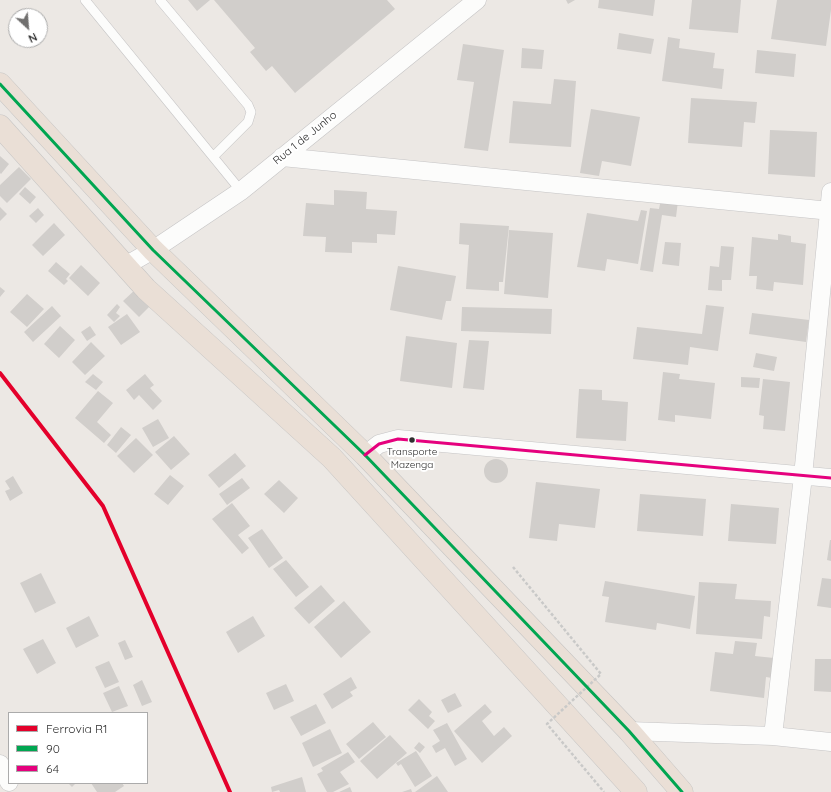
<!DOCTYPE html>
<html>
<head>
<meta charset="utf-8">
<style>
	body { margin:0 }
	#map { position:relative; width:831px; height:792px; overflow:hidden; background:#ece8e4; font-family:Quicksand,sans-serif }
	canvas { display:block }
	.legend { position:absolute; left:8px; top:712px; width:140px; height:72px; box-sizing:border-box; background:#fff; border:1px solid #ababab; margin:0; padding:5px 7px; list-style:none; font-size:12px; color:#2e2e2e }
	.legend li { display:flex; align-items:center; gap:8px; height:20px }
	.legend b { width:20px; border:1px solid #ababab }
	.north { position:absolute; left:8px; top:8px; width:40px; height:40px; box-sizing:border-box; background:#fff; border:1px solid #ababab; border-radius:50%; rotate:154deg; font-size:11px; font-weight:700; line-height:16px; text-align:center; color:#2e2e2e }
	.north::after { content:''; display:block; margin:auto; width:14px; height:18px; background:#706f6e; clip-path:polygon(50% 0,100% 100%,50% 72%,0 100%) }
</style>
</head>
<body>
<div id="map">
<canvas width="831" height="792"></canvas>
<ul class="legend">
<li><b style="height:5px;background:#e4002b"></b>Ferrovia R1</li>
<li><b style="height:5px;background:#00a651"></b>90</li>
<li><b style="height:5px;background:#e5007d"></b>64</li>
</ul>
<div class="north">N</div>
</div>
<script>
const ctx = document.querySelector('canvas').getContext('2d');
ctx.lineJoin = 'round';
function paint(path, color) { ctx.fillStyle = color; ctx.fill(path, 'evenodd'); }
const toPath = rows => new Path2D(rows.map(r => 'M' + r).join(''));
function stroke(path, color, width, dash) { ctx.strokeStyle = color; ctx.lineWidth = width; ctx.lineCap = dash ? 'butt' : 'round'; ctx.setLineDash(dash || []); ctx.stroke(path); }
function drawText(font, color, halo, rows, align = 'center') {
  ctx.font = font + ' Quicksand,sans-serif'; ctx.lineWidth = 4; ctx.setLineDash([]); ctx.textBaseline = 'middle'; ctx.strokeStyle = halo; ctx.fillStyle = color; for (const [text, x, y, turn = 0] of rows) {
    ctx.save(); ctx.translate(x, y); ctx.rotate((+turn || 0) * Math.PI / 180); ctx.textAlign = isNaN(turn) ? turn : align; if (halo) ctx.strokeText(text, 0, 0); ctx.fillText(text, 0, 0); ctx.restore();
  }
}
paint(toPath([
	[188,0,210,0,197,11],
	[214,0,387,0,395,9,295,93,272,66,266,71,250,52,255,48],
	[566,0,575,0,568,4],
	[599,0,655,0,653,16,598,8],
	[692,0,741,0,738,33,689,29],
	[777,0,831,0,831,10,826,46,771,39],
	[619,33,654,39,651,54,617,49],
	[668,37,680,39,679,48,715,53,713,68,724,69,722,89,662,81],
	[463,44,504,50,488,151,464,148,474,82,457,80],
	[522,48,544,50,542,69,521,68],
	[757,50,796,54,794,77,755,73],
	[554,79,576,81,571,147,509,143,513,101,551,104],
	[691,98,757,102,755,123,744,122,742,147,688,143],
	[591,109,640,117,631,166,602,161,599,176,580,173],
	[770,130,817,132,815,177,768,174],
	[0,156,9,164,1,174,0,173],
	[19,167,31,179,7,203,0,196,0,185],
	[25,187,36,197,30,204,19,194],
	[334,190,367,192,366,209,397,211,395,235,377,234,377,243,352,242,352,253,325,252,326,237,303,236,306,203,334,205],
	[661,199,678,201,676,217,662,215,653,272,640,270,650,208,659,209],
	[0,207,7,214,0,221],
	[38,208,44,215,36,223,29,216],
	[641,210,647,211,638,264,607,259,605,271,577,267,587,213,638,221],
	[54,223,65,235,43,256,32,245],
	[460,223,509,226,503,282,499,282,499,291,466,289,469,245,459,244],
	[509,230,553,233,548,298,504,294],
	[778,234,791,236,791,242,806,244,803,285,774,282,773,291,756,289,757,276,749,276,752,237,778,240],
	[665,242,681,243,679,266,662,264],
	[721,246,734,247,731,280,722,280,722,291,708,290,710,266,719,267],
	[56,262,70,274,66,279,68,281,64,285,48,271],
	[81,265,100,283,88,296,69,278],
	[398,266,456,276,451,301,446,301,442,320,390,310],
	[0,287,5,291,0,297],
	[137,288,152,304,139,317,123,301],
	[27,294,44,309,27,327,10,312],
	[117,304,120,307,116,313,120,316,114,322,107,315],
	[706,305,724,307,718,351,690,347,688,365,633,359,637,327,702,334],
	[52,306,61,316,33,342,24,332],
	[462,307,552,309,551,334,461,331],
	[752,313,809,320,806,342,749,334],
	[127,314,140,332,121,345,108,327],
	[60,326,75,340,59,358,44,344],
	[90,326,96,335,87,341,81,332],
	[406,336,457,343,452,388,400,381],
	[469,340,489,341,484,390,463,388],
	[91,342,105,356,85,375,72,362],
	[756,353,777,357,774,371,753,367],
	[663,372,680,374,679,379,715,383,711,419,675,415,675,422,658,420],
	[93,374,103,382,96,390,85,382],
	[145,374,154,385,150,388,162,401,153,410,139,395,134,400,126,390],
	[741,377,760,378,759,388,741,387],
	[763,379,790,382,785,431,763,429,764,416,759,415],
	[579,389,602,390,602,400,628,402,626,441,576,438],
	[98,391,113,403,97,422,111,435,104,443,75,418],
	[158,419,169,438,153,447,142,428],
	[121,427,131,435,116,453,107,445],
	[174,436,190,454,171,470,155,452],
	[136,438,153,455,134,473,117,456],
	[235,453,246,466,219,488,208,475],
	'484 471a12 12 0 1 1 24 0a12 12 0 1 1-24 0Z',
	[170,475,184,486,168,505,154,494],
	[13,476,23,493,10,501,5,491,10,489,5,481],
	[242,478,250,488,227,505,219,494],
	[279,480,298,498,284,513,264,494],
	[536,482,600,489,595,528,559,524,557,541,529,538],
	[640,494,706,499,703,536,637,531],
	[232,503,250,526,238,535,249,548,242,554,212,519],
	[731,504,779,508,776,544,728,541],
	[262,529,283,558,269,568,248,538],
	[830,540,831,540,831,561,827,560],
	[286,560,309,587,296,597,273,569],
	[41,573,56,603,35,613,20,583],
	[822,578,831,579,831,608,817,606],
	[605,581,695,596,690,629,657,623,656,630,605,622,609,597,602,596],
	[699,582,737,584,735,599,771,601,770,617,764,616,762,639,696,634],
	[321,585,335,601,309,624,294,608],
	[344,601,371,632,341,658,314,627],
	[89,616,99,636,76,648,66,628],
	[253,616,265,636,238,653,226,632],
	[43,639,56,663,37,674,23,649],
	[125,640,133,657,125,660,118,643],
	[735,641,757,643,755,656,774,658,772,678,766,677,764,698,710,691,715,652,733,654],
	[815,659,831,659,831,692,814,691],
	[109,661,119,682,105,688,95,667],
	[351,677,357,688,350,692,353,696,332,709,323,694],
	[142,680,152,702,142,706,133,685],
	[286,684,294,701,274,710,266,693],
	[119,686,128,706,112,712,103,693],
	[455,693,462,706,448,713,441,700],
	[419,699,432,712,429,716,435,721,428,729,408,710],
	[316,704,326,723,301,736,290,717],
	[485,704,492,712,482,721,494,736,504,727,512,736,482,763,454,731],
	[373,722,386,737,359,759,346,744],
	[447,723,467,759,455,766,445,748,436,753,432,746,440,741,433,730],
	[330,729,342,753,313,767,302,743],
	[390,735,407,753,377,779,360,761],
	[419,742,425,747,420,753,414,748],
	[416,751,432,776,415,787,401,764,398,766,396,763],
	[348,752,355,762,340,772,349,784,333,792,327,792,317,774,323,771,321,768],
	[437,776,448,792,415,792],
	[302,777,306,792,280,792,279,790,272,792,271,787],
	[68,783,76,783,72,787],
	[91,783,122,783,124,786,115,792,97,792],
	[350,787,352,792,339,792],
	[411,789,412,792,402,792]
]), '#d1cecb');
const lane = toPath([
	[85,0,241,191],
	[160,0,248,105,251,112,248,122,214,156]
]);
const street = toPath([
	[282,157,831,211],
	[125,266,153,250,241,191,477,0],
	[365,455,379,444,398,439,831,478],
	[629,731,773,736,831,742],
	[773,736,803,476,831,192],
	[0,764,9,782]
]);
const highway = toPath([
	[0,84,153,250,365,455,629,731,682,792],
	[0,126,146,289,332,458,636,792]
]);
stroke(lane, '#c5c4c5', 10);
stroke(street, '#c5c4c5', 19);
stroke(highway, '#c6c5c4', 23);
stroke(lane, '#fcfcfb', 9);
stroke(street, '#fcfcfb', 18);
stroke(highway, '#eadfd6', 22);
stroke(toPath([
	[513,567,601,674,547,724,604,792]
]), '#c9c9c8', 2.5, [3, 2]);
stroke(toPath([
	[0,84,153,250,365,455,629,731,682,792]
]), '#00a651', 3);
stroke(toPath([
	[365,455,379,444,398,439,831,478]
]), '#e5007d', 3);
stroke(toPath([
	[0,373,103,506,230,792]
]), '#e4002b', 4);
for (const [x, y, r, color] of [
	[412,440,3.5,"#2e2e2e"]
]) { const dot = new Path2D(); dot.arc(x, y, r, 0, 2 * Math.PI); ctx.fillStyle = color; ctx.fill(dot); stroke(dot, '#fff', 1.5); }
drawText('10px', '#2e2e2e', '#fff', [
	["Transporte",412,452],
	["Mazenga",412,465]
]);
drawText('11px', '#2e2e2e', '#fff', [
	["Rua 1 de Junho",305,138,-39]
]);
</script>
</body>
</html>
